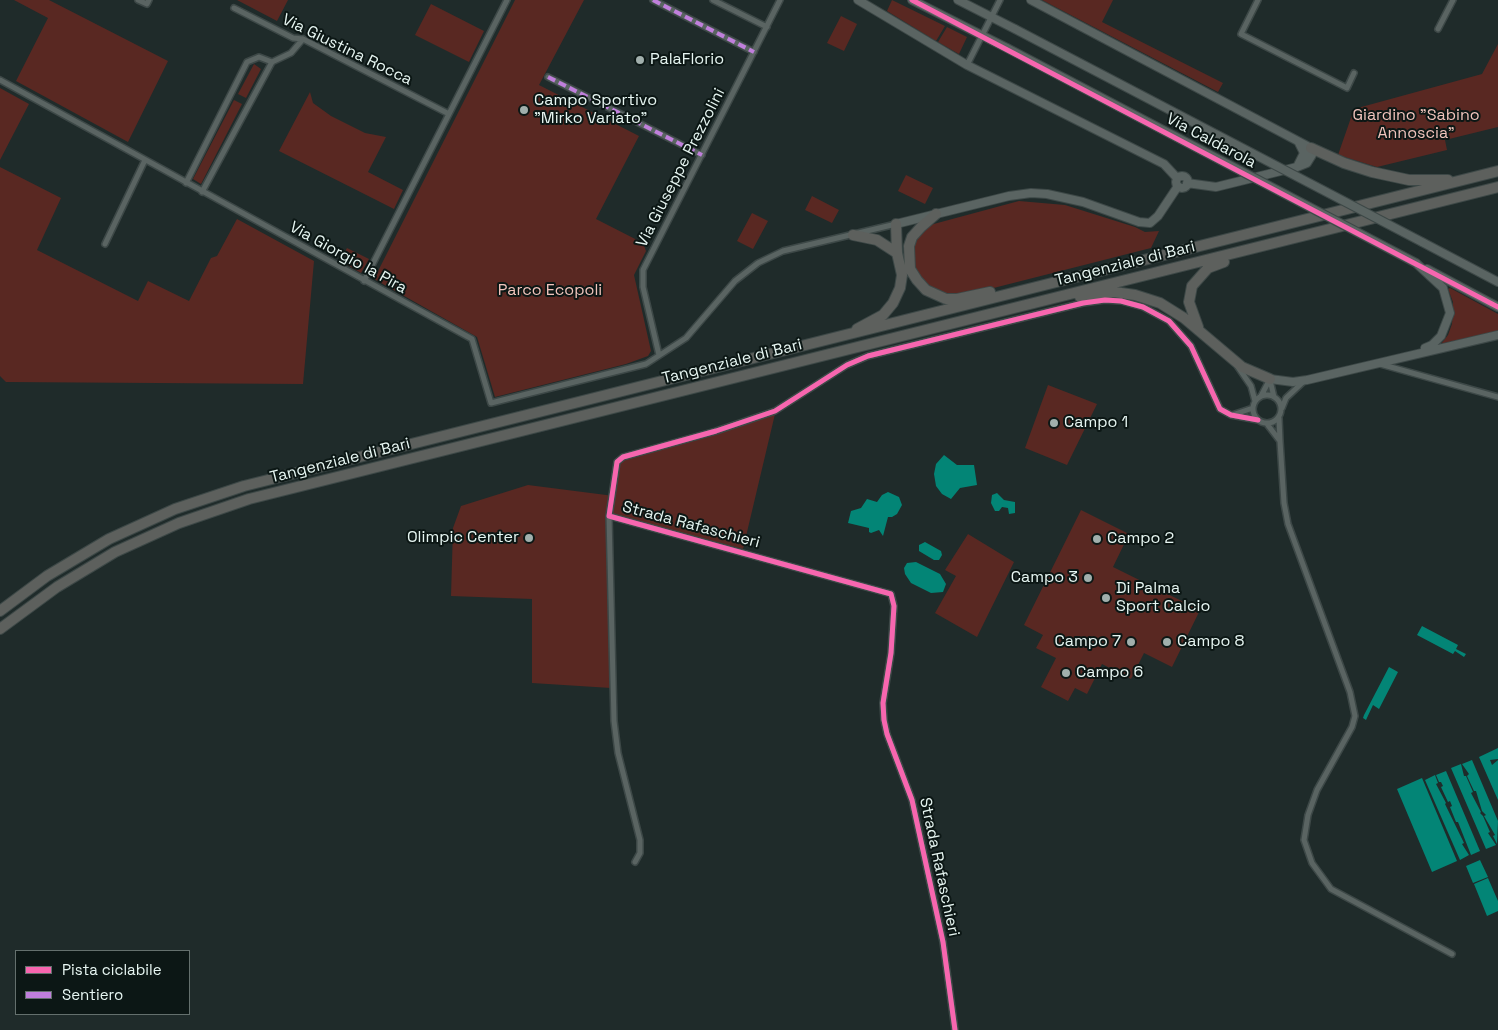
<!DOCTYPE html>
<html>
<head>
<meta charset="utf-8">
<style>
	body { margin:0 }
	#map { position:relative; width:1498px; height:1030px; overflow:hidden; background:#1f2b2a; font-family:"Space Grotesk",sans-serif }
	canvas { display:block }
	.legend { position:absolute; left:15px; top:950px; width:175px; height:65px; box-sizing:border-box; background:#0c1715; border:1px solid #64706d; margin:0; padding:6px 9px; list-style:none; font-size:15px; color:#e7f6f2 }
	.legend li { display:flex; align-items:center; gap:10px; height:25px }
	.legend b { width:25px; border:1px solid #64706d }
</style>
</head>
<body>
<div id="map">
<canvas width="1498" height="1030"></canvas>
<ul class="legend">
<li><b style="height:6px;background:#f766af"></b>Pista ciclabile</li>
<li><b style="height:6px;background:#c07fdc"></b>Sentiero</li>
</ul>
</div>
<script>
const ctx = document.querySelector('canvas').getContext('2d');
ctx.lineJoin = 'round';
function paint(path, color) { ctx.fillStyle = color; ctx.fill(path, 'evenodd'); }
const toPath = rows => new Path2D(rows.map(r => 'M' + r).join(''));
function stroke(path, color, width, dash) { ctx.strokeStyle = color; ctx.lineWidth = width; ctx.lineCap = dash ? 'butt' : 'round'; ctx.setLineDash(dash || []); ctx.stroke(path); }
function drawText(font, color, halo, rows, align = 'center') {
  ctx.font = font + ' "Space Grotesk",sans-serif'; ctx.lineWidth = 4; ctx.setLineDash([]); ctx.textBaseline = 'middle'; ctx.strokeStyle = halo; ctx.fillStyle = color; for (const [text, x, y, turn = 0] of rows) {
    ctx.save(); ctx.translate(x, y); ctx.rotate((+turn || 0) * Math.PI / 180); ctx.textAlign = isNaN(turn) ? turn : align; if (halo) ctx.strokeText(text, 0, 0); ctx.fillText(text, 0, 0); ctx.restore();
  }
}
paint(toPath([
	[14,0,49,0,168,61,128,142,16,81,48,18],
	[237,0,288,0,277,21],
	[515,0,584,0,539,85,639,136,596,219,643,243,646,251,634,275,651,351,648,356,626,364,495,397,477,337,374,279],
	[892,0,945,26,936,41,887,11],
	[1042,0,1113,0,1102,22,1223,83,1218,92],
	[431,4,484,31,469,62,415,35],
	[841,16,857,24,844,51,827,43],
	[947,27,967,37,959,54,938,42],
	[1498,44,1498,127,1445,140,1447,150,1377,167,1338,155,1354,109,1482,74],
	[254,64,261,69,246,98,238,94],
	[0,88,29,104,0,160],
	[310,92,313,103,331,116,365,133,386,137,368,172,403,190,394,209,279,151],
	[234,100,242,104,201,184,193,179],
	[0,167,61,198,37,250,138,301,148,281,189,301,211,258,217,256,237,219,314,261,303,384,6,382,0,376],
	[906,175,933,188,925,204,898,191],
	[812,196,839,210,832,223,805,210],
	[1019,201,1065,205,1135,227,1145,232,1159,231,1151,248,966,295,949,296,927,287,914,267,913,246,919,236,930,225],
	[752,213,768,221,753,249,737,241],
	[347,248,369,259,361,273,344,263,347,257,343,255],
	[1450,288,1498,314,1498,332,1441,344,1448,335,1452,324,1453,302,1448,289],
	[1048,385,1097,404,1067,465,1025,448],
	[792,401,775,414,743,549,606,513,611,688,532,683,532,599,451,596,453,528,461,506,528,485,614,496,620,459,716,431],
	[1081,510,1129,534,1113,567,1200,610,1172,667,1144,653,1131,679,1102,664,1087,694,1075,688,1068,701,1041,687,1056,658,1036,648,1043,635,1024,625],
	[968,534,1014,562,977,637,935,613,956,576,945,570]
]), '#592822');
paint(toPath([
	[944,455,957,465,974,465,977,485,960,488,951,499,942,494,936,486,934,474,936,464],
	[888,492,899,497,902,505,897,514,892,517,888,517,883,536,879,530,871,533,869,532,869,528,848,523,851,511,861,508,867,499,877,502,882,495],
	[997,493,1004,500,1015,502,1015,513,1009,514,1008,508,1002,507,999,511,995,511,991,503,992,495],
	[925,542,941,551,942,555,939,560,934,560,919,551,919,545],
	[916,562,940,574,946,584,943,592,931,593,911,583,905,574,904,568,907,563],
	[1422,626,1458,645,1456,649,1466,654,1464,657,1455,651,1453,654,1417,635],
	[1389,667,1398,672,1379,709,1373,705,1366,720,1363,718,1364,715],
	[1498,748,1498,759,1490,760,1492,765,1498,760,1498,800,1479,757],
	[1472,760,1498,821,1497,844,1493,836,1495,835,1484,816,1486,815,1482,811,1476,791,1474,791,1467,776,1469,774,1462,764],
	[1461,764,1464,776,1466,776,1473,792,1471,793,1481,812,1480,813,1483,816,1490,832,1488,833,1496,845,1486,849,1451,768],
	[1446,771,1480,851,1471,855,1458,822,1456,822,1450,807,1452,806,1450,801,1448,802,1441,787,1443,786,1441,782,1439,782,1436,775],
	[1435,775,1438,783,1436,784,1446,803,1445,804,1464,843,1462,844,1469,855,1460,860,1425,780],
	[1422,778,1457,861,1432,872,1397,789],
	[1480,860,1488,877,1473,883,1466,866],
	[1488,878,1498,901,1498,911,1487,916,1474,884]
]), '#038576');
const street = toPath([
	[138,0,147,4,149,0],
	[653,0,754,52],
	[713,0,767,27],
	[1258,0,1241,34,1347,88,1354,73],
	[234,8,293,38,303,39,449,114],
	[1438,29,1453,0],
	[967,65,1000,0],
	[548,77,702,155],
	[0,80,472,339,491,403,646,364,686,338,735,281,758,263,783,251,896,224],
	[186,183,247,62,259,57,272,62],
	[202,192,272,62,291,53,303,39],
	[105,244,145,160],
	[364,281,507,0],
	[659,355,643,287,643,270,780,0],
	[1380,364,1498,397],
	[1238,367,1251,386,1255,401],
	[1270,380,1274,397],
	'1253 409a14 14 0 1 1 28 0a14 14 0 1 1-28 0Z',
	[1261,396,1270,379],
	[1282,408,1286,398,1302,383],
	[1232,415,1253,408],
	[1267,424,1280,441,1279,418],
	[1280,441,1284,503,1288,524,1350,692,1355,716,1352,727,1317,790,1308,815,1304,840,1312,863,1331,889,1452,954],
	[609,516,614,721,618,753,640,840,640,853,635,862],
	[955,1030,943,942,912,800,887,734,884,720,883,703,891,653,894,606,891,594,609,516,617,462,623,457,716,431,775,411,847,365,868,356,1083,303,1105,300,1121,301,1143,307,1169,321,1191,346,1220,409,1231,415,1258,420]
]);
const secondary = toPath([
	[858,0,967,65,1164,164,1177,178],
	[912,0,1007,48],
	[958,0,1015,29],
	[1031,0,1311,148,1312,155,1307,163,1297,167,1216,187,1187,183],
	[1297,167,1304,153,1299,143],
	'1176 182a6 6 0 1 1 12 0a6 6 0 1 1-12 0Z',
	[896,224,1009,196,1031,193,1047,194,1083,202,1139,222,1150,223,1158,216,1178,186],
	[1422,242,1498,282],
	[1416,263,1443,288,1450,313,1441,336,1432,345,1425,348],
	[1427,269,1498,307],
	[1270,379,1293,382,1307,380,1498,335]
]);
const highway = toPath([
	[1311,148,1344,163,1372,172,1409,180,1448,180],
	[936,214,921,227,912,237,909,246,910,269,917,280,926,290,946,299,957,299,990,292],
	[896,224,897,253],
	[853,235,877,240,897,253,902,275,900,288,893,303,883,315,857,329],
	[1080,297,1114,292,1135,295,1160,303,1184,318,1242,367,1270,379],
	[1198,327,1189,302,1192,286,1208,268,1224,262],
	[0,611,47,576,109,539,175,509,244,486,1498,171],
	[0,629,57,587,115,552,179,523,249,499,1498,187]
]);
stroke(street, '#3d4847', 8);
stroke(secondary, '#3d4847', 10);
stroke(highway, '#3d4847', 12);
stroke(street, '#5a6462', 5);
stroke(secondary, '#5a6462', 8);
stroke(highway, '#5d605d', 10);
const secondaryBridge = toPath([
	[1015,29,1422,242],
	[1007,48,1416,263]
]);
stroke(secondaryBridge, '#3d4847', 10, []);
stroke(secondaryBridge, '#5a6462', 8);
stroke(toPath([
	[653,0,754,52],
	[548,77,702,155]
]), '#c07fdc', 4, [8, 4]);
stroke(toPath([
	[912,0,1498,307],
	[955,1030,943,942,912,800,887,734,884,720,883,703,891,653,894,606,891,594,609,516,617,462,623,457,716,431,775,411,847,365,868,356,1083,303,1105,300,1121,301,1143,307,1169,321,1191,346,1220,409,1231,415,1258,420]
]), '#f766af', 5);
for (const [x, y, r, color] of [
	[640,60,5,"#a1afac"],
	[524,110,5,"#a1afac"],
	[1054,423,5,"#a1afac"],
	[529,538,5,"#a1afac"],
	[1097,539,5,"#a1afac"],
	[1088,578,5,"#a1afac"],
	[1106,598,5,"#a1afac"],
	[1131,642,5,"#a1afac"],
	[1167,642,5,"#a1afac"],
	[1066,673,5,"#a1afac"]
]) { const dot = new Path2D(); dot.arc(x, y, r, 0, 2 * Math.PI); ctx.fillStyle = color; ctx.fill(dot); stroke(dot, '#0c1715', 2); }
drawText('16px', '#e7f6f2', '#0c1715', [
	["Via Giustina Rocca",347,50,26],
	["Via Caldarola",1211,141,28],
	["Via Giuseppe Prezzolini",681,168,-63],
	["Via Giorgio la Pira",348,258,29],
	["Tangenziale di Bari",1125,264,-14],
	["Tangenziale di Bari",732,362,-14],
	["Tangenziale di Bari",340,461,-14],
	["Strada Rafaschieri",691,525,15],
	["Strada Rafaschieri",939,867,78]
]);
drawText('16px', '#e7f6f2', '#0c1715', [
	["PalaFlorio",650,60],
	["Campo Sportivo",534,101],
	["\"Mirko Variato\"",534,119],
	["Campo 1",1064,423],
	["Olimpic Center",519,538,"right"],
	["Campo 2",1107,539],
	["Campo 3",1078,578,"right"],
	["Di Palma",1116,589],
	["Sport Calcio",1116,607],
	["Campo 7",1121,642,"right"],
	["Campo 8",1177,642],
	["Campo 6",1076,673]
], 'left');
drawText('16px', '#f1c4bc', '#0c1715', [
	["Giardino \"Sabino",1416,116],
	["Annoscia\"",1416,134],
	["Parco Ecopoli",550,291]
]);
</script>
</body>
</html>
